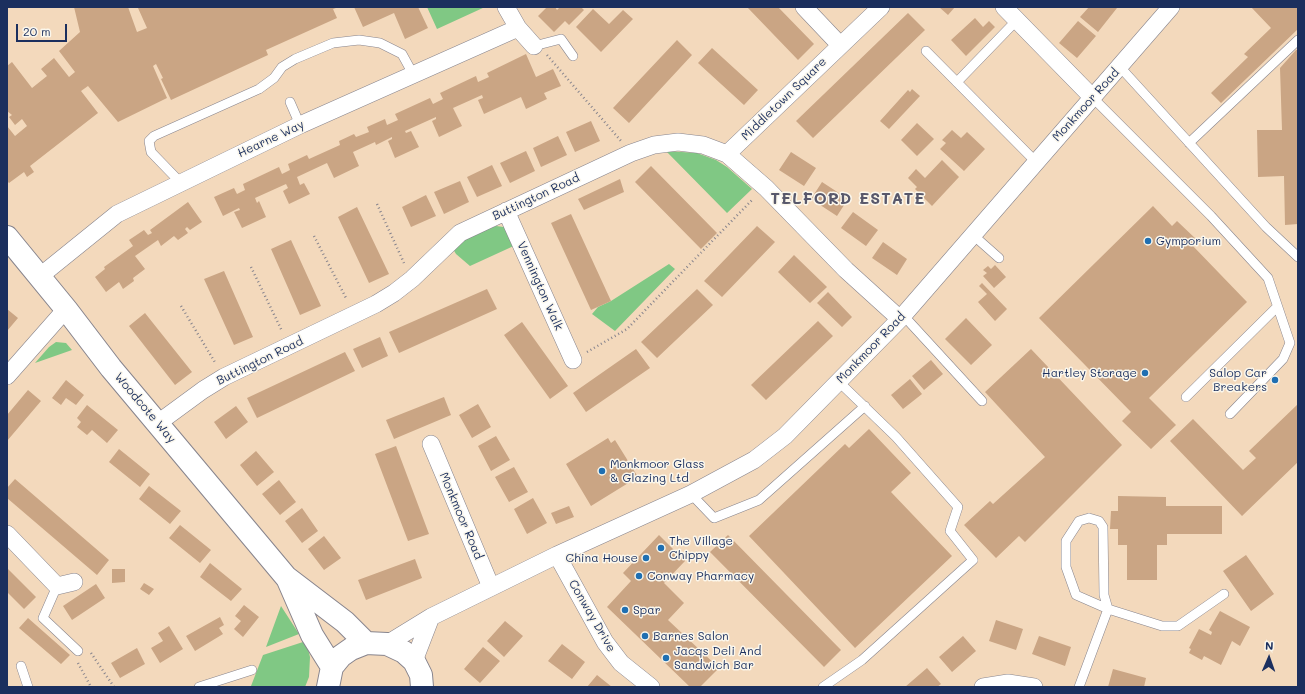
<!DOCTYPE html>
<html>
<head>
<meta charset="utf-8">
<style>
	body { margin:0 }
	#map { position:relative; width:1305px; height:694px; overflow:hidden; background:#f3d9bc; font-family:Mali,sans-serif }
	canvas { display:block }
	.frame { position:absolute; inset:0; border:8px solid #1b2f5e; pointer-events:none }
	.north { position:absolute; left:1249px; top:638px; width:40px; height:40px; -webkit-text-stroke:3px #fbf7ec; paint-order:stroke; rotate:2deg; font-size:11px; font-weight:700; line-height:16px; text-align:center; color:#1b2f5e }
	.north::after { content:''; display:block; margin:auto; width:14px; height:18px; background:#1b2f5e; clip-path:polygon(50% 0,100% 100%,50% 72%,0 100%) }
	.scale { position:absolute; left:16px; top:24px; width:51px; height:18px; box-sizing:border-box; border:2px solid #1b2f5e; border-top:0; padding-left:5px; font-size:12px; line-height:14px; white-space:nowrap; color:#1b2f5e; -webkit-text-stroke:3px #fbf7ec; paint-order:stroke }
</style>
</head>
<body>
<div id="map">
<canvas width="1305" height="694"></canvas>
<div class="frame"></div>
<div class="north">N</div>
<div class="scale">20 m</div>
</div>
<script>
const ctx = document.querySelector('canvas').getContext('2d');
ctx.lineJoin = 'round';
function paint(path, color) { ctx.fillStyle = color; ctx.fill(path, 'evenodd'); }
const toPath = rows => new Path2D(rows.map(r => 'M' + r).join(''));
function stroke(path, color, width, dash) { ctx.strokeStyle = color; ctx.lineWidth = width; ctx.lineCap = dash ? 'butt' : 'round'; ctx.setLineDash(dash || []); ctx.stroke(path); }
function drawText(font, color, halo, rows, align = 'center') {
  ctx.font = font + ' Mali,sans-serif'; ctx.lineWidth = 3; ctx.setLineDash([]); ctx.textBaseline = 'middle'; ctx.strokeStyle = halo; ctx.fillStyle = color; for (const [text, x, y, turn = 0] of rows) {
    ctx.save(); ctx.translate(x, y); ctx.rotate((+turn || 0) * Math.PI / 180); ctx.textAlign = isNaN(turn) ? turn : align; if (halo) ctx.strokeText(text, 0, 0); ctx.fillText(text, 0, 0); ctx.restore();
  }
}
paint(toPath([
	[427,7,485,7,437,29],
	[666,151,697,153,716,160,727,167,752,189,727,213],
	[496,226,504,227,518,244,470,266,456,254,453,249,467,238,476,232],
	[669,264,675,269,615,331,592,314,598,307,611,301],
	[56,342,66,343,72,350,35,363,49,347],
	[281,606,299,634,266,647],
	[303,642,307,645,310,657,309,677,305,687,246,687,251,686,263,655]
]), '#80c884');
paint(toPath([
	[74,7,128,7,137,32,147,28,138,8,141,7,339,7,333,9,337,18,266,50,268,55,171,100,161,79,163,78,156,64,153,66,167,98,118,122,88,86,81,91,98,113,30,166,34,172,27,177,24,172,9,183,7,181,7,126,15,136,27,126,22,119,15,125,9,117,12,115,7,111,7,66,12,62,32,88,47,76,41,69,54,58,69,77,75,72,59,51,80,32],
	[354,7,418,7,428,28,405,39,394,13,363,27],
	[547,7,555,7,557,10,560,7,581,7,584,10,569,25,565,21,554,32,538,16],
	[747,7,778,7,814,44,798,60],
	[939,7,955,7,948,15],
	[1089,7,1115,7,1117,8,1098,32,1080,17],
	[1251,7,1298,7,1298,29,1221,103,1211,93,1248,57,1244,54,1271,28],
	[593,9,609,24,623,10,633,19,601,52,576,27],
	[908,13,925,30,813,138,796,121],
	[975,18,983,27,989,21,995,27,966,56,951,40],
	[1078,21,1096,36,1077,58,1059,43],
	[677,40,692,55,629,123,613,108],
	[712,48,758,90,744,105,698,63],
	[1296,50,1298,50,1298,224,1285,225,1284,176,1258,177,1257,130,1282,130,1280,68],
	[526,54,536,77,553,69,561,86,544,93,547,99,526,109,521,97,484,114,478,100,483,98,482,95,453,108,462,126,439,137,432,121,436,119,436,117,405,131,406,133,411,131,419,147,395,158,388,141,392,139,392,137,376,145,375,142,353,152,359,166,334,178,327,163,297,177,300,185,304,183,310,194,289,204,283,191,288,188,286,184,255,198,257,203,259,201,266,217,242,228,234,212,240,210,239,208,223,216,214,197,234,188,237,194,245,190,243,184,279,167,282,174,290,170,288,164,307,155,309,159,340,145,339,141,354,134,356,137,369,132,367,127,385,119,387,125,398,120,395,114,430,98,433,104,443,99,440,93,476,76,478,82,489,77,487,73],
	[912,89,920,96,889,129,880,121,908,90,910,92],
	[591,121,600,141,575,152,566,132],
	[917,123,934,139,917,156,901,140],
	[952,130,961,138,967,132,985,149,964,171,940,149,946,143,942,140],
	[558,136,567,155,541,167,533,148],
	[526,151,535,171,510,183,500,163],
	[791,152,816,168,804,186,779,170],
	[942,160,959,177,932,206,915,189,917,187,908,178,916,169,925,178],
	[492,165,502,186,477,197,467,177],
	[651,166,717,233,701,249,635,182],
	[620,179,624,192,584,210,578,199],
	[460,181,469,202,444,214,434,192],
	[822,182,848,199,837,216,811,199],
	[426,195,436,216,411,227,402,207],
	[188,202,202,222,190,230,187,227,185,229,188,233,178,240,174,236,161,246,158,240,135,256,145,269,133,278,134,281,123,289,119,282,106,292,95,277,105,269,104,267,133,246,129,240,144,230,148,235,152,233,150,230],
	[1153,206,1172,226,1177,221,1197,240,1192,245,1247,302,1149,398,1176,425,1151,449,1122,421,1131,412,1039,318],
	[357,207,389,274,369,283,338,217],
	[853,212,878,230,866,246,841,228],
	[571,214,611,301,591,310,551,223],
	[757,226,775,242,722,297,704,281],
	[291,240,321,306,300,315,271,249],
	[883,242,907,259,897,275,872,258],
	[794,255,827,287,810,303,778,272],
	[995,265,1006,277,994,288,983,276,987,273,983,270,988,266,991,269],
	[224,271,253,337,234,345,204,279],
	[982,283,1007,309,995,321,978,302,987,294,979,286],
	[487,289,497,309,399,353,389,332],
	[697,289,713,305,657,358,641,342],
	[828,292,852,317,842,327,817,303],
	[7,309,18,318,7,331],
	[145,313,192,372,175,385,129,326],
	[966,318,992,345,971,365,945,339],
	[818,321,833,336,766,400,751,385],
	[522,322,568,386,550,399,504,335],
	[380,337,388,356,362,368,353,349],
	[636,349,650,368,586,412,573,393],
	[1031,349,1122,445,1025,542,1019,536,996,558,964,525,990,501,993,504,1045,457,985,392],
	[345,352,355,371,257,418,247,398],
	[931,360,943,374,924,390,912,376],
	[910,379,922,394,903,409,891,395],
	[66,380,84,395,76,405,66,398,61,405,52,398],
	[28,390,41,401,7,441,7,415],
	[444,397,451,415,394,439,386,420],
	[478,404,491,427,472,438,459,415],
	[1298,404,1298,462,1242,516,1170,441,1193,419,1243,470,1256,458,1249,451],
	[87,405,118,430,107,443,92,430,87,435,77,427,81,422,77,418],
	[236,406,248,422,226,439,214,422],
	[869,429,911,473,891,492,952,556,855,648,749,536,845,444,849,448],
	[496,436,510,460,491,471,478,446],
	[608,438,611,443,615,440,638,477,591,506,566,464],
	[396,446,429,534,408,541,375,454],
	[119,449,150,474,140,487,109,462],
	[256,451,274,472,257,486,240,465],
	[514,467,528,492,509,502,495,477],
	[15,479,109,560,97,575,7,498,7,488],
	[279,480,296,502,280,515,262,494],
	[149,486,181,511,170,524,139,499],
	[1118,496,1166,497,1166,506,1222,506,1222,534,1167,534,1167,545,1157,545,1157,580,1127,580,1127,545,1118,545,1118,529,1110,529,1111,511,1118,511],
	[533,498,547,523,527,534,514,509],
	[569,506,574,517,556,524,551,513],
	[302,508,318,531,302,543,285,521],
	[180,525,211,550,200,563,169,538],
	[659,535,685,561,664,583,684,603,668,620,719,668,700,687,690,687,607,607,631,581,623,573],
	[728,535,841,650,824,667,710,552],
	[324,536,341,558,324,570,308,549],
	[1246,555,1274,594,1251,611,1223,571],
	[415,559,422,578,366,600,358,580],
	[210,563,242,589,231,601,200,577],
	[7,568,36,597,24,609,7,592],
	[112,569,125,569,125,582,112,583],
	[144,583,154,589,149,595,140,589],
	[96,584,105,598,72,620,63,606],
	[244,605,259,617,243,637,234,629,241,621,235,616],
	[1220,611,1250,627,1240,646,1232,641,1221,665,1204,656,1202,660,1189,653,1191,649,1189,648,1199,629,1211,635,1212,632,1209,630],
	[220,617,224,625,219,628,223,634,195,651,186,636],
	[28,618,70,655,61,664,19,628],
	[996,620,1023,629,1016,650,989,641],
	[505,621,523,636,504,657,487,641],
	[169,626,183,649,160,663,151,648,163,641,158,633],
	[963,636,976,651,952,672,939,657],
	[1039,636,1071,647,1065,666,1032,654],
	[562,644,585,662,572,679,548,661],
	[483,647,500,661,480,683,464,669],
	[137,648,145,664,120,678,111,663],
	[927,668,941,684,937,687,905,687],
	[1113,669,1146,678,1144,687,1108,687],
	[597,675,612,687,587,687]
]), '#caa584');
const service = toPath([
	[534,46,561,39,573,56],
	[926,51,1036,162],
	[1120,67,1266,227,1298,257],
	[958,81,1017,20],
	[1092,97,1211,216,1268,278,1290,343,1283,359,1230,414],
	[290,102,300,125],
	[1189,143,1298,40],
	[180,182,151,152,149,141,154,136,259,89,274,78,282,67,295,59,333,43,359,40,380,43,402,54,413,74],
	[973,235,999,258],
	[903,315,982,401],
	[1186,397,1277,307],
	[691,494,714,518,759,500,865,406],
	[1089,518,1099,521,1103,527,1104,595,1108,609,1076,595,1066,567,1066,541,1079,521,1089,518],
	[57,586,43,618,78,651],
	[21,666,28,687],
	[199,687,252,670],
	[823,687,862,660,973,560,950,531,958,507,896,437,839,382],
	[1079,687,1108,609,1162,626,1178,626,1224,594]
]);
const minor = toPath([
	[506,7,518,28],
	[804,7,840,45],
	[1004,7,1092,97],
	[727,154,881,7],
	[506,211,573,360],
	[39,277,117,214,300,125,518,28,534,46],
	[7,376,66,309],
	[158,423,203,390,224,377,376,304,394,293,412,279,460,233,631,153,654,145,678,142,703,145,727,154,766,188,846,270,900,319],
	[431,444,491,587],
	[7,534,57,586,74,582],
	[557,555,605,642,621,663,651,687],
	[387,644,431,617,557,555,691,494,754,460,785,436,900,319,1171,7],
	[414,661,431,617],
	[983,687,1008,683,1034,687]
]);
const tertiary = toPath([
	[7,237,66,309,111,368,286,577,345,622,366,643],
	[288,580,312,635,332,667],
	[328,687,332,667,341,656,351,649,366,643,387,644,404,652,414,661,421,675,422,687]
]);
stroke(service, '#87848d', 10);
stroke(minor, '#87848d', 18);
stroke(tertiary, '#87848d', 24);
stroke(toPath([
	[547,55,621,141],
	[377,204,404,263],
	[314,236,347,300],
	[251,267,282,331],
	[181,306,216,364],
	[587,352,627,329,753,199],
	[91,653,114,687],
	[78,663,91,687]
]), '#87848d', 2.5, [1, 3]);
stroke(service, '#fff', 9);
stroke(minor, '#fff', 17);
stroke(tertiary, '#fff', 22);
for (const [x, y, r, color] of [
	[1148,241,4,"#1f6fb2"],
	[1145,373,4,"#1f6fb2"],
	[1275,380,4,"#1f6fb2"],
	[602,471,4,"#1f6fb2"],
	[661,548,4,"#1f6fb2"],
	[646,558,4,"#1f6fb2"],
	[639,576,4,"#1f6fb2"],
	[625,610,4,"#1f6fb2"],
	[645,636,4,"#1f6fb2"],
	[666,658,4,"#1f6fb2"]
]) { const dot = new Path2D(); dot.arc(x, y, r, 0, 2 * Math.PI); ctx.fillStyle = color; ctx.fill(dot); stroke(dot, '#fbf7ec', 1.5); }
drawText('12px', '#1b2f5e', '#fbf7ec', [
	["Middletown Square",784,99,-44],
	["Monkmoor Road",1086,105,-48],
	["Hearne Way",271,139,-25],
	["Buttington Road",536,197,-25],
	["Vennington Walk",540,286,66],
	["Monkmoor Road",871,348,-46],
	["Buttington Road",260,361,-26],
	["Woodcote Way",145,408,50],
	["Monkmoor Road",461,516,67],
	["Conway Drive",592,616,60]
]);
drawText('12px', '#1b2f5e', '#fbf7ec', [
	["Gymporium",1156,241],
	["Hartley Storage",1137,373,"right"],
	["Salop Car",1267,373,"right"],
	["Breakers",1267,387,"right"],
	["Monkmoor Glass",610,464],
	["& Glazing Ltd",610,478],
	["The Village",669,541],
	["Chippy",669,555],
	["China House",638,558,"right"],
	["Conway Pharmacy",647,576],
	["Spar",633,610],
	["Barnes Salon",653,636],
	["Jacqs Deli And",674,651],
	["Sandwich Bar",674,665]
], 'left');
ctx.letterSpacing = '1px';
drawText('bold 16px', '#58586b', '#fbf7ec', [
	["TELFORD ESTATE",848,199]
]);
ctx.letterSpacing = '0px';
</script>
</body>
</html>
